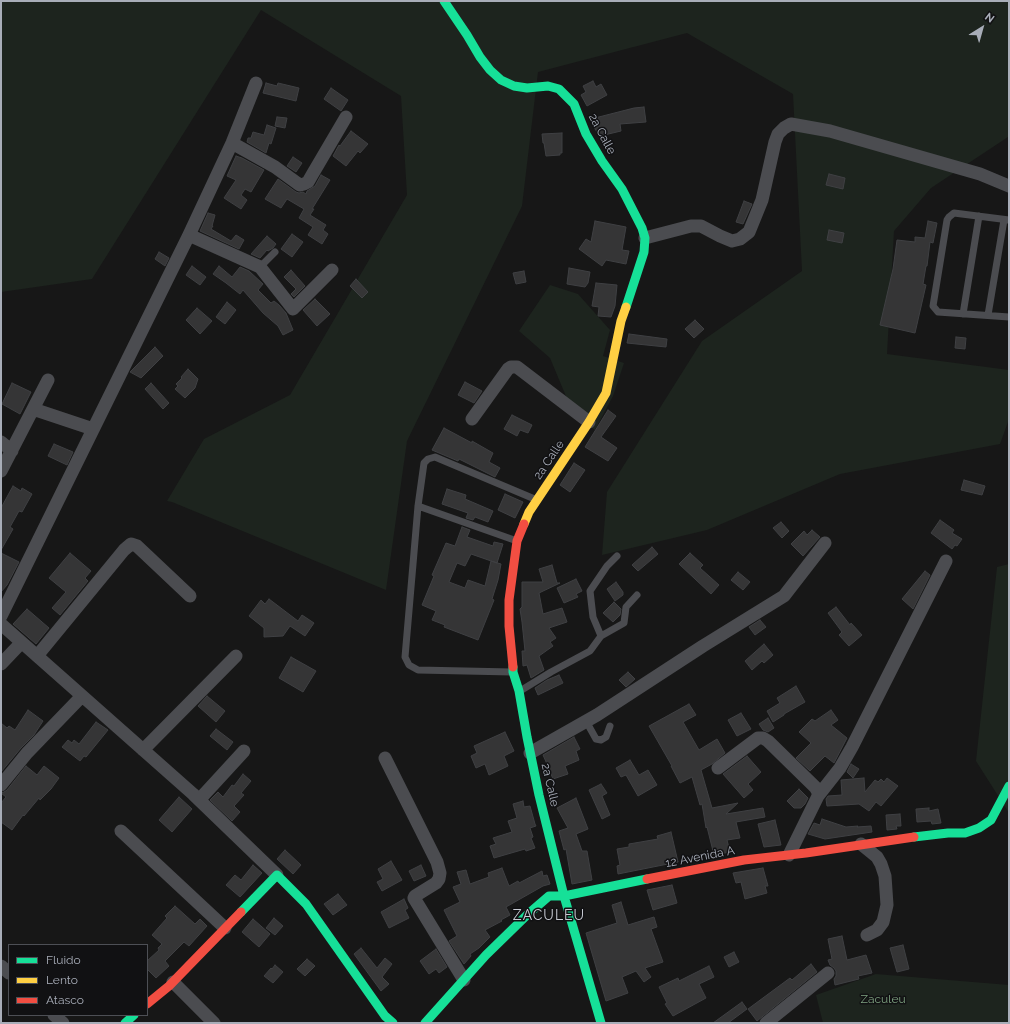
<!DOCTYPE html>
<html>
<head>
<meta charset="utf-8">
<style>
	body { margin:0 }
	#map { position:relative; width:1010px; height:1024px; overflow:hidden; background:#171717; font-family:Raleway,sans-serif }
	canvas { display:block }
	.frame { position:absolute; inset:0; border:2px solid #a8adb8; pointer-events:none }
	.legend { position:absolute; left:8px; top:944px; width:140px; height:72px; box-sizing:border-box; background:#111113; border:1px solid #4d4f55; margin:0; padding:5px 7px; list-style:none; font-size:12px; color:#a8adb8 }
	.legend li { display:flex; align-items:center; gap:8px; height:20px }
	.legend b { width:20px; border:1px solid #4d4f55 }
	.north { position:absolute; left:962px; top:8px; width:40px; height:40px; -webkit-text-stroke:3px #111113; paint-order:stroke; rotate:37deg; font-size:11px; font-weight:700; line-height:16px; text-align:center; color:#a8adb8 }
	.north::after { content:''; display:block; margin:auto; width:14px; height:18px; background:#a8adb8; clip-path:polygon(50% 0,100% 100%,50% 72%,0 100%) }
</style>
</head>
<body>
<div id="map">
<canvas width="1010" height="1024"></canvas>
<div class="frame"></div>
<ul class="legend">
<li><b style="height:5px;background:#16e098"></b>Fluido</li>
<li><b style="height:5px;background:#ffcf43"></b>Lento</li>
<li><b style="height:5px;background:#f24e42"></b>Atasco</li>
</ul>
<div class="north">N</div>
</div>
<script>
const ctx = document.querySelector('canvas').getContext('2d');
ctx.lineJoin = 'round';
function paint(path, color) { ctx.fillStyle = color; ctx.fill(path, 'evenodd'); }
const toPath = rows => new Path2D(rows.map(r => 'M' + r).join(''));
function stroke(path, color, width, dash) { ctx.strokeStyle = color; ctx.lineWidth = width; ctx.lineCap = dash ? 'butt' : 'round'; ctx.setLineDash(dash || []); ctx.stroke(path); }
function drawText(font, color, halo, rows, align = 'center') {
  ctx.font = font + ' Raleway,sans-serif'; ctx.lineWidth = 3; ctx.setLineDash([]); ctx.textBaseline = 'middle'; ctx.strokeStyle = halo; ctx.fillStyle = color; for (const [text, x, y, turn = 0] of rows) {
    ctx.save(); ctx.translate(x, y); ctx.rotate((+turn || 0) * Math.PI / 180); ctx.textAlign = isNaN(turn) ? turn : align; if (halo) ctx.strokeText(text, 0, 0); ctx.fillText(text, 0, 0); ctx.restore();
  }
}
paint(toPath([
	[1,1,1009,1,1009,135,1008,137,931,188,894,231,887,354,1009,370,1009,419,1000,444,840,474,707,530,602,555,607,492,702,341,802,271,793,94,687,33,538,72,522,206,407,441,386,590,172,502,167,501,204,439,290,395,407,195,401,96,261,10,92,279,1,292],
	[550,285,578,294,610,330,603,356,624,363,613,396,595,430,573,413,550,358,519,331],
	[1009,564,1009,813,976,761,997,567],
	[876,974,1009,985,1009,1023,823,1023,816,995]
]), '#1d241e');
const building = toPath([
	[593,81,596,87,601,84,607,95,587,106,581,95,586,92,583,86,593,81],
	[266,83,277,86,278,83,299,88,296,101,263,93,266,83],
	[331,88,348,100,341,111,324,99,331,88],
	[644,107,646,122,620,124,621,131,600,136,595,129,591,119,634,108,644,107],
	[277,117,287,118,285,128,275,126,277,117],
	[267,125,276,128,271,144,269,143,266,153,247,142,248,138,251,138,253,132,264,135,267,125],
	[351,131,368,144,360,153,358,151,346,166,333,156,339,145,340,146,351,131],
	[562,133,562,153,560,153,560,155,546,156,544,143,543,143,542,134,562,133],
	[236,156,242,158,264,170,251,192,245,189,241,195,247,200,241,209,224,198,236,180,227,176,236,156],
	[293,157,302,163,296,172,287,166,293,157],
	[829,174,845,178,843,189,826,185,829,174],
	[321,175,330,180,312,209,314,209,310,215,326,225,323,230,328,234,322,244,308,235,313,227,299,218,304,209,287,199,281,208,265,199,278,179,296,192,299,193,303,192,306,194,307,191,315,186,321,175],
	[744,201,752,204,743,224,736,222,744,201],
	[208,213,215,215,212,226,213,226,211,229,231,241,236,235,244,240,239,249,200,231,208,213],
	[595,221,626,227,622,250,629,251,626,264,606,260,602,266,579,249,586,239,591,242,595,221],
	[928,221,937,223,933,243,930,242,927,266,926,266,923,284,926,285,915,333,880,325,893,269,897,240,915,242,915,237,925,238,928,221],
	[829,230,844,233,842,243,827,240,829,230],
	[292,234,303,242,292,257,281,249,292,234],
	[267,236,276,244,273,248,268,251,267,250,260,258,251,254,267,236],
	[159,252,169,258,165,266,155,259,159,252],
	[192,266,206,277,200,285,186,275,192,266],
	[219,266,232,277,240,267,249,271,263,284,258,290,271,303,274,301,279,305,286,313,293,330,283,335,278,326,263,313,243,290,240,294,226,283,213,274,219,266],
	[569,268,590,272,588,283,585,287,567,284,569,268],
	[291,270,305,286,294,297,291,294,296,289,284,277,291,270],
	[524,271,526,282,516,284,513,273,524,271],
	[356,279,368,292,362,298,350,286,356,279],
	[596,283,617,285,615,306,611,317,598,316,599,307,592,306,596,283],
	[315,299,330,314,317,326,303,310,315,299],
	[227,302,236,310,225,324,216,317,227,302],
	[197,308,212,321,200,334,186,320,197,308],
	[695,320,704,329,694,338,685,329,695,320],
	[629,334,667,339,666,347,627,343,629,334],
	[956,337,966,338,965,349,955,348,956,337],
	[155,347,163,356,141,378,130,372,155,347],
	[188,369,198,379,195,388,185,398,175,389,178,386,176,384,182,378,181,377,188,369],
	[465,382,482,391,474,403,458,395,465,382],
	[12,383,31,392,20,414,2,404,12,383],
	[151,383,169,403,163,409,145,389,151,383],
	[608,410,616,416,601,437,617,448,608,461,585,447,608,410],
	[512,415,532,425,528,433,520,430,517,436,504,429,512,415],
	[444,428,472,443,472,441,493,453,489,462,500,468,495,477,459,459,458,461,432,450,444,428],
	[54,444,73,452,67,465,48,456,54,444],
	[574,463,585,470,570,492,560,485,574,463],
	[964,480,985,486,982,495,961,490,964,480],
	[13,486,21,491,22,488,32,494,22,512,19,511,10,527,13,529,1,550,1,508,13,486],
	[447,489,466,495,465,499,493,511,488,522,475,517,473,520,466,518,468,513,442,504,447,489],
	[505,494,523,502,515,518,498,510,505,494],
	[940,520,954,530,952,533,962,539,957,546,955,545,952,549,931,533,940,520],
	[781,522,789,531,782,538,773,528,781,522],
	[462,527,470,530,467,537,493,546,494,542,503,544,497,563,471,554,465,566,457,563,449,582,465,588,468,580,485,586,491,561,501,564,498,580,492,599,494,600,478,640,444,627,445,625,432,620,436,611,422,605,434,576,432,575,446,543,455,546,462,527],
	[812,530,820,537,803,556,791,544,804,531,807,535,812,530],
	[652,547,658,554,638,571,632,565,652,547],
	[1,553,19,562,7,585,1,592,1,553],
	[70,553,91,571,85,578,88,581,60,615,52,608,66,592,49,578,70,553],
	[690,553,703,565,700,568,719,585,711,594,679,564,690,553],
	[552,565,557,583,560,583,539,593,543,614,562,608,567,622,549,628,556,638,550,642,553,646,539,656,544,670,531,678,527,665,523,666,522,651,525,651,522,622,520,609,522,607,522,582,543,582,539,569,552,565],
	[925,571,930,575,913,609,902,599,925,571],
	[738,572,750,582,743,590,731,580,738,572],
	[576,579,582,591,576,594,578,597,564,603,557,588,576,579],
	[616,582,623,592,623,595,615,601,607,589,616,582],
	[269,599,298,621,302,615,314,623,305,636,290,626,283,636,264,637,264,628,249,616,261,600,265,604,269,599],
	[614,602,621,609,620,615,613,622,603,613,614,602],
	[836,607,850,625,851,623,862,635,849,646,839,635,842,632,828,613,836,607],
	[27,609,49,628,36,644,13,624,27,609],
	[760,620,766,627,755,635,749,627,760,620],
	[764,644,773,655,764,663,762,661,752,670,745,661,764,644],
	[291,657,316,671,303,692,279,678,291,657],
	[628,672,635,679,626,687,619,680,628,672],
	[559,675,563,683,538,695,535,688,547,680,559,675],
	[796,686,805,702,784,714,784,715,773,722,767,711,780,703,777,698,796,686],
	[207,696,225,711,216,722,198,706,207,696],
	[689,704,696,715,683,722,699,750,717,739,725,753,712,764,701,770,712,808,738,803,726,814,763,808,765,817,736,822,740,838,727,840,730,852,714,855,707,827,706,828,702,804,700,805,692,777,680,783,671,766,672,766,649,726,689,704],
	[28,710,43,721,34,735,21,748,1,772,1,723,7,728,9,726,15,730,28,710],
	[831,710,838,720,831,725,847,738,834,763,825,756,810,771,796,758,811,743,799,732,812,719,815,721,831,710],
	[741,713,751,729,737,736,728,720,741,713],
	[768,718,774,728,768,732,763,730,759,724,768,718],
	[96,722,108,730,86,757,84,756,80,761,62,747,68,740,72,743,74,740,79,744,96,722],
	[216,729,233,742,227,750,210,736,216,729],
	[505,732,514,751,504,756,508,766,489,775,485,764,476,768,471,756,477,753,474,746,505,732],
	[574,737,580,749,576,751,579,760,565,766,568,774,553,779,547,764,543,755,574,737],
	[747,756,761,772,748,784,753,790,744,798,723,774,747,756],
	[630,760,639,775,648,770,657,785,638,796,626,775,621,777,616,768,630,760],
	[851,764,859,769,853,778,847,772,851,764],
	[26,766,37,775,44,766,59,778,51,789,40,800,39,798,24,816,23,815,12,830,1,822,1,803,6,797,1,793,4,792,7,790,26,766],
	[243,774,251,781,241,793,244,795,234,806,240,812,232,821,210,800,218,792,223,797,232,785,234,786,243,774],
	[864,778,865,792,875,780,878,782,881,779,884,782,887,778,898,786,881,806,876,802,869,811,859,804,827,806,826,799,828,796,842,795,841,780,864,778],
	[601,784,607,793,602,796,610,815,602,819,589,790,601,784],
	[799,789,808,798,805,804,801,808,794,808,787,801,799,789],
	[179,797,192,809,172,832,159,820,179,797],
	[576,798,588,829,576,834,582,851,587,851,592,880,572,884,566,849,564,850,559,831,568,828,557,808,576,798],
	[523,801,524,807,530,806,535,824,536,826,530,828,533,837,531,838,535,848,526,851,525,849,494,858,490,846,496,844,493,838,512,832,508,821,517,818,513,804,523,801],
	[929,808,929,811,938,809,941,823,932,824,931,821,917,822,916,809,929,808],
	[900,814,901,826,896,826,897,829,887,830,886,815,900,814],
	[822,819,846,827,858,826,857,827,871,826,872,832,825,839,808,834,814,823,820,825,822,819],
	[775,820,781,845,764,847,758,824,775,820],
	[671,832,678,862,618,874,617,866,620,865,617,849,629,847,629,844,658,839,657,836,671,832],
	[285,850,301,865,293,874,277,859,285,850],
	[391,861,402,880,382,891,377,882,383,879,378,869,391,861],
	[253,865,262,873,240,897,226,885,235,875,241,880,253,865],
	[421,865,426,876,414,881,409,871,421,865],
	[502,868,509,886,518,881,519,883,542,871,543,876,547,875,550,884,543,886,506,907,510,915,501,920,502,921,485,930,490,937,479,948,470,954,471,956,464,964,449,941,457,936,444,910,460,902,453,887,461,884,457,872,466,870,470,884,489,877,488,873,502,868],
	[763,868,768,886,765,886,767,893,745,899,741,882,736,883,733,873,763,868],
	[672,885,677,903,653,910,647,890,672,885],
	[338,894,347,905,333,915,324,904,338,894],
	[404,899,408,908,405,910,409,918,389,928,381,912,404,899],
	[621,902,628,925,654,917,657,927,651,929,663,962,645,968,651,977,644,982,636,971,622,977,628,993,606,1001,586,933,617,923,612,905,621,902],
	[175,906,195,924,200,919,207,926,189,946,184,942,165,961,169,966,156,978,147,969,147,961,159,950,158,948,162,944,152,935,167,918,165,916,175,906],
	[274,918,283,926,275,935,266,928,274,918],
	[253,919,270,934,259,947,242,932,253,919],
	[842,936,847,960,866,955,872,973,858,976,859,979,835,985,834,979,836,976,836,971,834,968,830,965,828,960,832,959,828,939,842,936],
	[903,945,909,969,897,972,890,948,903,945],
	[361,948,377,968,385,958,392,964,382,977,389,984,381,991,354,954,361,948],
	[436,949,447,967,439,973,436,969,429,974,420,961,436,949],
	[734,952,739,962,729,967,724,957,734,952],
	[307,959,315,966,305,976,297,969,307,959],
	[811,964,817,972,757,1021,748,1009,790,978,792,980,811,964],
	[275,965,283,972,273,983,264,976,271,968,272,969,275,965],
	[709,966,714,977,699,984,706,998,673,1016,665,1004,667,1003,659,987,678,978,679,981,709,966],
	[742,1002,747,1009,728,1023,713,1023,742,1002]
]);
paint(building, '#353536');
stroke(building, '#3f4043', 1);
stroke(toPath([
	[1009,220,954,213,949,217,947,220,933,306,938,312,1009,317],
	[260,267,275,252],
	[963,314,979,216],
	[988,315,1004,220],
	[418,506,517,541],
	[601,636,624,623,626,607,637,595],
	[512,672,418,670,409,665,405,657,418,506,424,463,428,459,435,457,537,500],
	[520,691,551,672,590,651,601,636,593,617,590,591,607,566,617,556],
	[586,721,596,739,601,740,606,737,610,726]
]), '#4b4c50', 7);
stroke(toPath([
	[232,143,275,167,297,183,300,185,304,184,308,182,312,175,346,117],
	[189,235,260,267,293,309,332,270],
	[645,238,691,226,701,226,720,236,732,241,740,239,749,232,762,200,775,142,778,134,784,128,791,124,830,131,980,174,1009,186],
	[33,409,93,429],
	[472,419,508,369,511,367,517,367,589,422],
	[1,442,12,451],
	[1,471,48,380],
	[1,616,189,235,232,143,256,83],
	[1,624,193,794,277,875],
	[37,656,124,550,131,544,137,546,190,596],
	[1,664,21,643],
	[143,750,236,656],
	[530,753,597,715,703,646,784,596,825,543],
	[385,758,437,862,440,873,439,879,436,883,415,896,414,898,464,980],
	[718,768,758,738,763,738,768,741,815,787,818,792,818,796],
	[1,785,27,753,82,696],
	[199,800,244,751],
	[121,831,225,928],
	[861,844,877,857,881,864,885,876,887,905,883,922,877,930,867,935],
	[789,855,818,796,840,768,852,747,946,561],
	[1,966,9,973],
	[173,982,214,1023],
	[54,1015,63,1023],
	[766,1023,828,973]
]), '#4b4c50', 13);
stroke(toPath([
	[444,1,467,35,480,57,490,70,501,80,514,86,527,88,548,86,559,89,574,104,586,134,602,161,622,189,642,228,645,238,644,252,626,307],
	[513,667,513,672,519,691,527,737,539,795,564,896,601,1023],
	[914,837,948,833,965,833,979,828,991,820,1009,786],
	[241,912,277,875,306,904,385,1016,393,1023],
	[125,1023,134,1015],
	[425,1023,486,955,527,915,549,896,564,896,647,879]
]), '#16e098', 9);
stroke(toPath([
	[524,524,529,512,589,422,606,393,621,321,626,307]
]), '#ffcf43', 9);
stroke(toPath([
	[513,667,509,626,509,600,517,541,524,524],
	[647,879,744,860,806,853,914,837],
	[147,1004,169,986,241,912]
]), '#f24e42', 9);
drawText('12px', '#a8adb8', '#111113', [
	["2a Calle",602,134,62],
	["2a Calle",549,460,-56],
	["2a Calle",550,785,77],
	["12 Avenida A",700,857,-11]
]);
drawText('12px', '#7fa381', '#111113', [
	["Zaculeu",883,999]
]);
ctx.letterSpacing = '1px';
drawText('14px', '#c9ccd4', '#111113', [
	["ZACULEU",549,916]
]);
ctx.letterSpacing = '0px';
</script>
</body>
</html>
